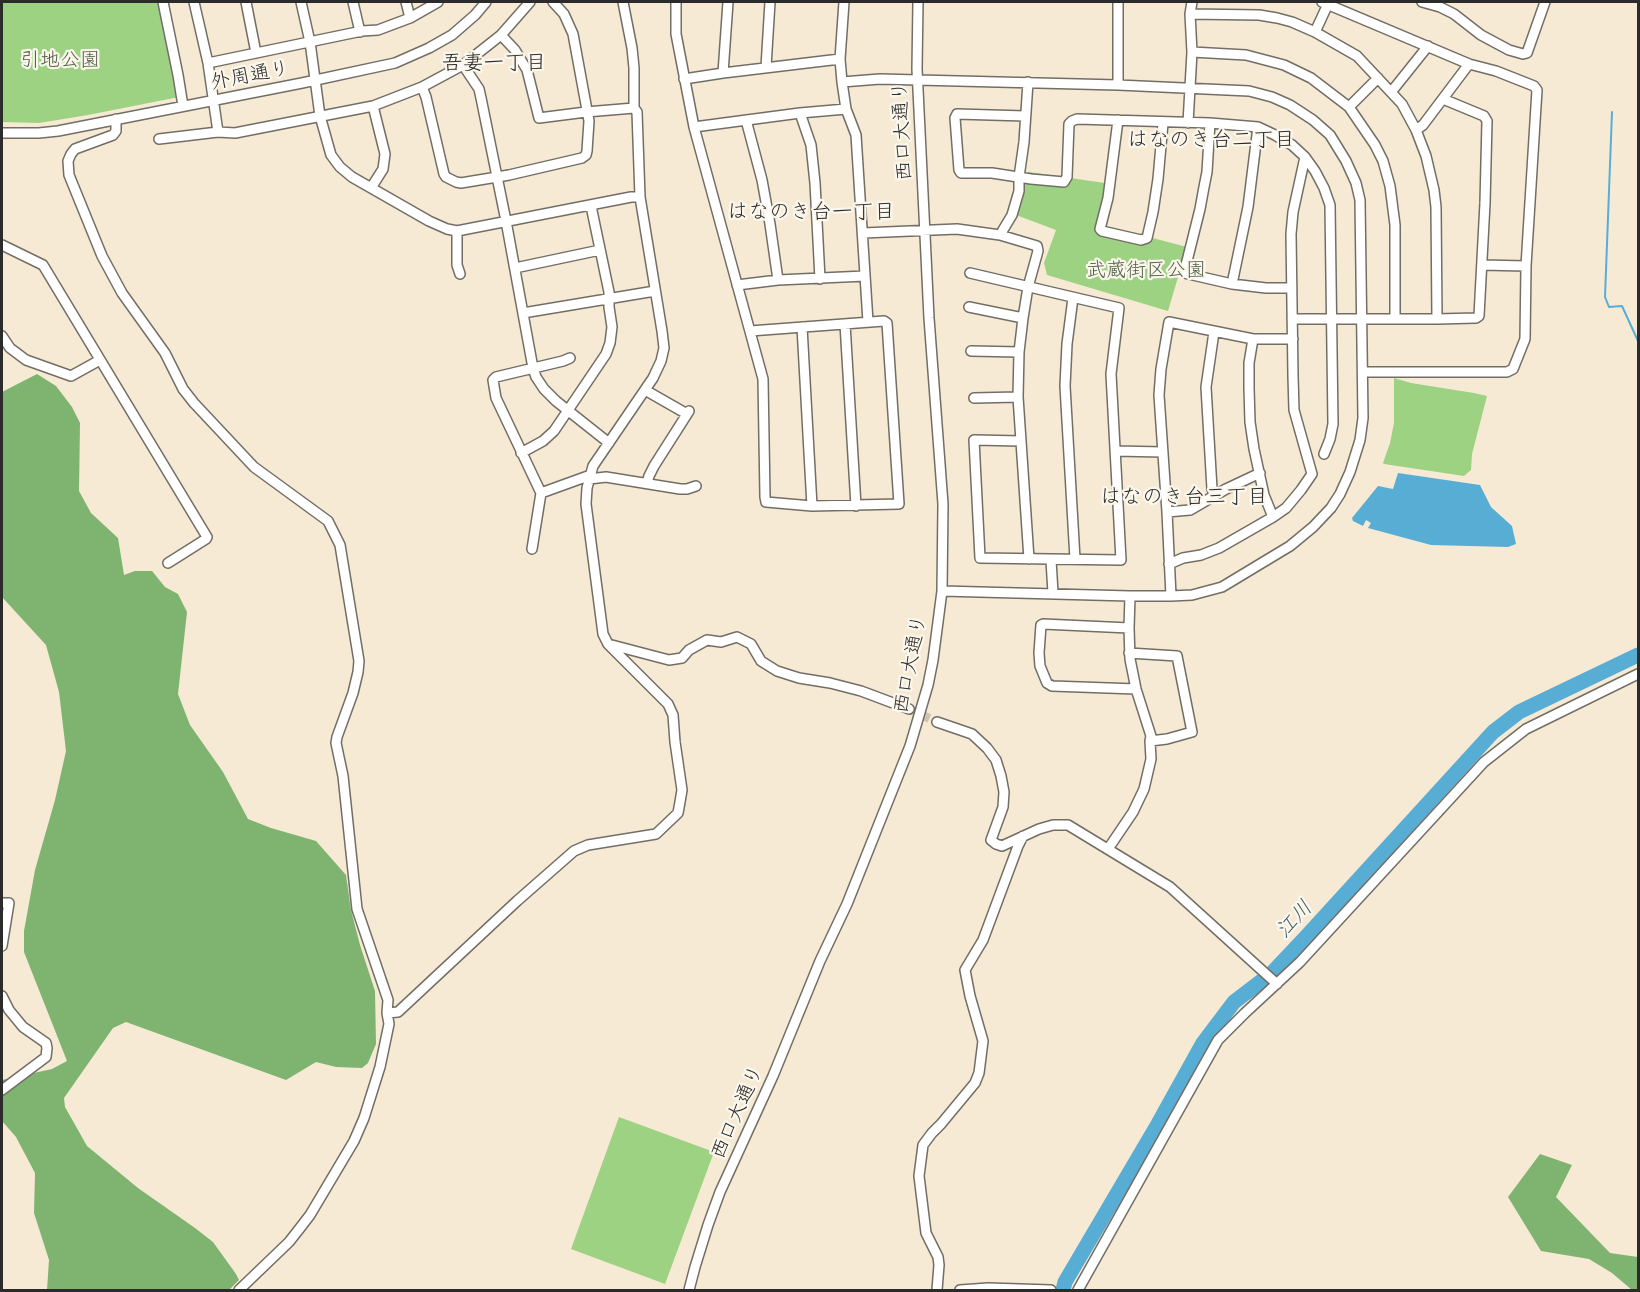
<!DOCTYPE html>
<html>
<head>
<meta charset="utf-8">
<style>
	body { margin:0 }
	#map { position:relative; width:1640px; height:1292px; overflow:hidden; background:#f6ead5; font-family:Mali,sans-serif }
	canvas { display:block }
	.frame { position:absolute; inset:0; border:3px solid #2b2b2b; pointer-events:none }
</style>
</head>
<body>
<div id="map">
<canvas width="1640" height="1292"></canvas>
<div class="frame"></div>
</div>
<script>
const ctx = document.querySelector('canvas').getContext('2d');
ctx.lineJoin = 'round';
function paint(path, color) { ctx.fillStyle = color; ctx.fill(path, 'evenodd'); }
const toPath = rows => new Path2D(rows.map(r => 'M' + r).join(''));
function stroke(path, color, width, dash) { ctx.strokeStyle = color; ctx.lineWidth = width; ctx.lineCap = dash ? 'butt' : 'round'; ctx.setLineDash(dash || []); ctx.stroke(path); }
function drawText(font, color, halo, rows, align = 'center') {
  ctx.font = font + ' Mali,"Klee One",sans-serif'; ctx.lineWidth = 4.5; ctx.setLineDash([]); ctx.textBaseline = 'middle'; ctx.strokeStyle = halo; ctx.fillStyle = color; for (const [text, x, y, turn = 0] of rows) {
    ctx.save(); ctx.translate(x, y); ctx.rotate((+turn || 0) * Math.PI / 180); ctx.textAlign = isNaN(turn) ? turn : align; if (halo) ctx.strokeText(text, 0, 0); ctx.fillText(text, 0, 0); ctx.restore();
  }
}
paint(toPath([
	[2,2,160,2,179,97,88,115,39,123,2,122],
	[1029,172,1105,183,1109,186,1099,224,1187,247,1168,311,1047,275,1044,263,1056,230,1016,215],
	[1394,378,1411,383,1474,393,1487,396,1472,454,1471,470,1464,476,1384,464,1383,463,1390,443,1394,423],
	[619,1117,714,1152,665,1284,571,1249]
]), '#9dd282');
paint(toPath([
	[37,374,56,386,72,407,80,423,79,491,91,513,118,538,124,575,135,571,152,571,165,587,178,594,187,612,178,694,190,725,223,772,248,819,271,828,316,841,346,875,351,910,360,945,375,991,376,1044,368,1063,362,1068,336,1067,316,1062,286,1080,126,1022,113,1028,64,1098,65,1107,87,1146,138,1188,195,1228,213,1242,236,1274,239,1280,229,1290,47,1290,49,1260,34,1213,35,1173,16,1137,2,1121,2,1080,52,1069,67,1061,24,952,24,931,35,870,55,800,66,751,59,692,46,645,2,597,2,392],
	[1540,1154,1572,1165,1556,1197,1610,1253,1638,1257,1638,1290,1632,1290,1612,1273,1589,1259,1541,1251,1508,1197]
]), '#7eb470');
paint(toPath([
	[1398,473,1480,485,1491,507,1512,526,1516,544,1508,547,1431,545,1368,528,1371,523,1366,520,1363,526,1353,521,1352,518,1378,486,1393,489]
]), '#58add4');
stroke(toPath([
	[1612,112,1605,297,1609,307,1622,306,1638,341]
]), '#58add4', 2);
stroke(toPath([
	[1063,1290,1065,1282,1158,1124,1203,1043,1234,1002,1272,973,1306,937,1493,732,1519,712,1638,655]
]), '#58add4', 15);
stroke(toPath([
	[909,709,937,722]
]), '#cdc4b3', 9, [9, 4.5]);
const minor = toPath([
	[163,2,178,75,183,106],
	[194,2,208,63,218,132],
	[246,2,256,53],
	[301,2,310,42,320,116,331,155,340,167,352,177,429,221,447,229,457,231,631,197,640,197],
	[353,2,360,32],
	[406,2,410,18],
	[676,2,676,34,694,127,763,379,765,497,766,502,812,506,899,504,887,323,884,321,750,331],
	[844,2,840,59,842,82,846,109,856,135,868,322],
	[1118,2,1118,85],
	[1322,2,1469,64,1496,71,1534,86,1537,90,1526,266,1525,339,1513,369,1507,372,1363,372],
	[1422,2,1440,7,1454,14,1481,35,1509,50,1523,54,1527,53,1545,2],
	[1190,14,1259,15,1277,18,1292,22,1315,32,1357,56,1402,104,1416,130,1426,156,1434,190,1436,207,1437,319],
	[1315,32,1328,4],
	[501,35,515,50,527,70,539,118,586,112,634,108],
	[1192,52,1246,55,1284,65,1311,78,1349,107,1375,145,1383,161,1390,186,1395,225,1395,319],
	[208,63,362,31,378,30,410,18,438,2],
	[463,65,479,89,481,98,506,221,533,368,536,377,544,389,556,401,609,443],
	[766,67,770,2],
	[723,73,728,2],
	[684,79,723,73,840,59],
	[842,82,880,79,918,80,1118,85,1249,91,1272,97,1290,105,1313,120,1330,135,1346,161,1356,183,1360,200,1363,418,1360,440,1350,472,1340,494,1331,508,1313,527,1290,546,1222,587,1192,595,1171,596,1130,596,942,591],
	[422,87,426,97,444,174,446,177,456,182,461,183,509,175,582,158,586,155,587,151,589,121,573,34,564,14,553,2],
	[1392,91,1428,46],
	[1349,107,1378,78],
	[800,113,811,145,815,183,820,279],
	[1025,116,957,114,955,118,959,170,961,173,992,173,1031,179,1064,182,1067,177,1069,124,1072,121,1077,119,1210,123,1258,127,1275,135,1292,145,1305,157,1315,171,1324,188,1330,205,1333,424,1330,439,1324,454],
	[116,119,116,131,113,135,75,149,71,154,68,161,69,175,102,256,122,293,165,353,183,389,194,403,254,467,328,521,340,545,359,661,358,672,353,693,337,737,336,743,343,776,357,909,388,1000,387,1013,389,1024,380,1067,364,1118,354,1141,310,1215,300,1228,289,1242,239,1290],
	[746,120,762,180,770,224,778,280],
	[1118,120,1108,198,1100,229,1102,231,1141,240,1147,238,1153,212,1158,179,1163,123],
	[1188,123,1192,52,1190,14,1192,2],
	[1210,123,1207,172,1204,187,1200,209,1184,273,1232,284,1266,288,1292,288],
	[694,127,800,113,846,109],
	[1416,130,1423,125,1469,64],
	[2,133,39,133,58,131,302,83,395,63,429,48,452,35,475,15,486,2],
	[159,139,218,132,235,133,373,106,422,87,463,65,501,35,530,2],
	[371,188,383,169,385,154,373,106],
	[457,231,457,265,460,274],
	[863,233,957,229,1000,235,1037,246,1038,251,1028,287,1023,318,1019,352,1018,397,1029,559],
	[1000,235,1012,215,1019,191,1019,177,1024,142,1028,82],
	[2,245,43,265,207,537,206,539,168,563],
	[1482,265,1526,266],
	[515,268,600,250],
	[970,273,1119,308,1111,374,1121,560,980,558,974,440,1021,441],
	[1232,284,1248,207,1258,127],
	[737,285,778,280,865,276],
	[1073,298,1067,344,1065,386,1075,559],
	[969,307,1023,318],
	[523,313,655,291],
	[1292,319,1437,319,1476,318,1479,316,1485,203,1487,121,1484,116,1443,99],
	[845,324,856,506],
	[802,327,812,506],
	[1214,332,1206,387,1212,489,1215,496],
	[2,336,10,348,26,360,71,376,100,360],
	[1253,339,1249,363,1249,388,1250,422,1254,449,1264,495,1273,517],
	[971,351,1019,352],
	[645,390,687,414],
	[974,398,1018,397],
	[1116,451,1163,452],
	[521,453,543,441,554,431,606,354,610,343,612,327,609,307,609,292,591,206],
	[647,483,649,476,654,466,689,411],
	[541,493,588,476,589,479,606,477,680,489,687,489,696,486],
	[1167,512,1190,510,1226,489,1260,473],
	[532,549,541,493,496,398,493,380,496,377,563,361,570,358],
	[1051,560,1053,593],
	[1169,564,1183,558,1201,555,1219,548,1273,517,1286,508,1301,490,1312,474,1294,410,1293,376,1291,234,1293,212,1305,157],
	[1171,596,1167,512,1159,395,1161,369,1169,322,1253,339,1293,339],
	[1129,628,1043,624,1041,625,1039,653,1040,666,1047,683,1052,686,1136,689],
	[608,644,669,660,682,658,689,650,707,640,721,642,737,637,751,644,761,661,777,671,799,678,830,683,861,691,909,709],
	[1129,653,1177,656,1192,732,1167,739,1150,741],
	[937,722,972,734,987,748,996,760,1001,776,1004,792,1003,807,991,840,996,844,1002,846,1039,829,1053,825,1068,825,1170,887,1277,984],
	[1108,849,1133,812,1144,789,1151,759,1150,741,1151,736,1136,689,1130,659,1129,628,1130,596],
	[2,903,9,903,2,946],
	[2,996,9,1010,23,1027,46,1043,47,1048,46,1057,2,1090],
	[387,1013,398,1012,517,901,574,851,588,845,656,834,678,813,680,802,682,790,675,742,673,715,668,704,608,644,603,634,586,504,587,488,593,466,653,378,661,361,664,348,662,331,640,197,637,112,634,108,634,68,632,48,623,2],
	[689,1290,695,1267,708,1225,720,1192,773,1076,820,961,847,904,910,746,928,685,933,660,942,591,943,504,929,318,917,69,918,2],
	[937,1290,939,1265,938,1257,926,1233,919,1176,923,1145,932,1133,941,1124,975,1083,979,1073,983,1041,970,996,965,970,983,940,1018,846,1023,836],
	[960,1290,988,1288,1051,1290],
	[1078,1290,1218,1040,1245,1013,1300,962,1484,762,1526,729,1638,674]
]);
stroke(minor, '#726e66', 12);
stroke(minor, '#fff', 9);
drawText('20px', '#4d5d45', '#fbf7ec', [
	["引地公園",60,60],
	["武蔵街区公園",1146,270]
]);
drawText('20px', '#2b2b2b', '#fbf7ec', [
	["外周通り",250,75,-11],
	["西口大通り",902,131,-93],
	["西口大通り",910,664,-79],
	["西口大通り",737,1112,-66]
]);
drawText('21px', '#2b2b2b', '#fbf7ec', [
	["吾妻一丁目",494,63],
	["はなのき台二丁目",1211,140],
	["はなのき台一丁目",811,212],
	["はなのき台三丁目",1184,497]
]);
drawText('italic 21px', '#3b5866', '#fbf7ec', [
	["江川",1294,919,-47]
]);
</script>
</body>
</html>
